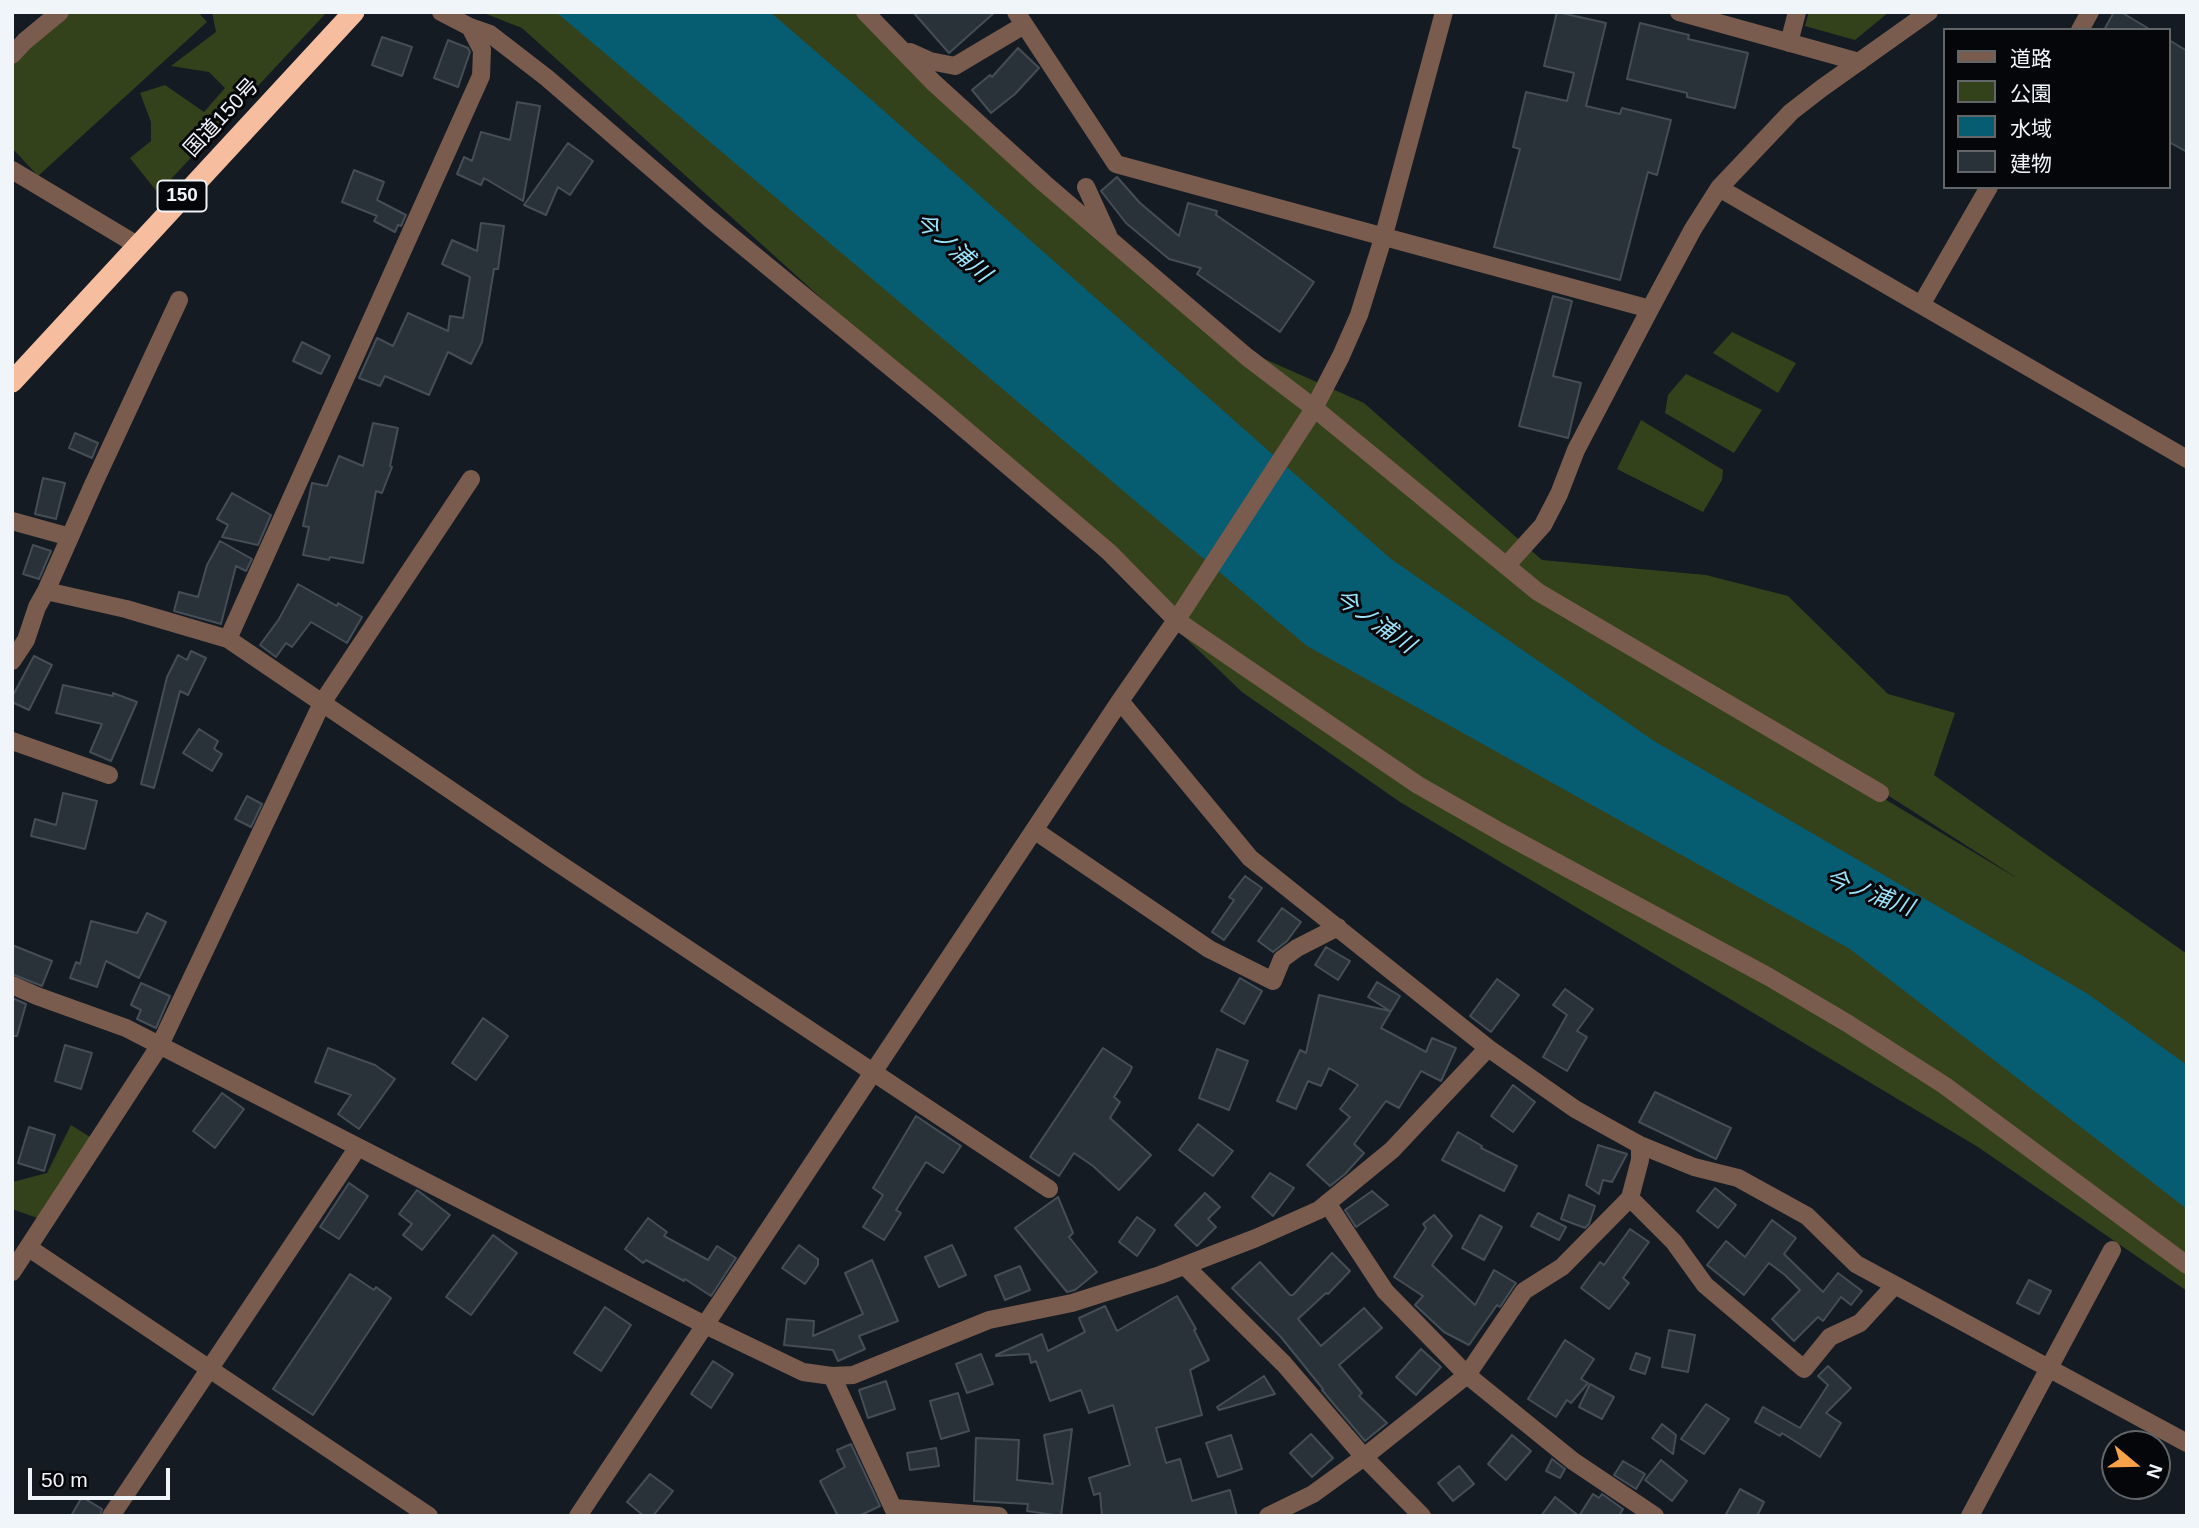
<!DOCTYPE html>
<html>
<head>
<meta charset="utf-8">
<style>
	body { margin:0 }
	#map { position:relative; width:2199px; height:1528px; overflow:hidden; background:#151b23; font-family:Helvetica,"Noto Sans JP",sans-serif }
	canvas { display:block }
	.frame { position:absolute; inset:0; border:14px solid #f0f5fa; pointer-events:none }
	.legend { position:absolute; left:1943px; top:28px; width:228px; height:161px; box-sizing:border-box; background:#040609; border:2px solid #626669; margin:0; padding:9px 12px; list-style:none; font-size:21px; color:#f0f5fa }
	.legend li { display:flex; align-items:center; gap:14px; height:35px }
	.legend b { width:35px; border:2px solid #626669 }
	.north { position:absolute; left:2101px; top:1430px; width:70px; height:70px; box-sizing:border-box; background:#040609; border:2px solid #626669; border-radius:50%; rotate:109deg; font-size:19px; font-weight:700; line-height:28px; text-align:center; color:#f0f5fa }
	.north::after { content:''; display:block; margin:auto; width:24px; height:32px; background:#f7a149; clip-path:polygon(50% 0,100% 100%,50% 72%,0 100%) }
	.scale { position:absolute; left:28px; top:1468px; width:142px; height:32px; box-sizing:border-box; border:4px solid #f0f5fa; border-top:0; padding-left:9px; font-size:21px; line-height:24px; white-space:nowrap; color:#f0f5fa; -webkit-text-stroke:5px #040609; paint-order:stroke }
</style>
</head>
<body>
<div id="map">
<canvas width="2199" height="1528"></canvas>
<div class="frame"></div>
<ul class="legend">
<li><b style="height:9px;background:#795c4e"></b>道路</li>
<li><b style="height:19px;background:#34421b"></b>公園</li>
<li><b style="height:19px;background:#065c71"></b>水域</li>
<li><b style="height:19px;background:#293139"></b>建物</li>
</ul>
<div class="north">N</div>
<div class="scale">50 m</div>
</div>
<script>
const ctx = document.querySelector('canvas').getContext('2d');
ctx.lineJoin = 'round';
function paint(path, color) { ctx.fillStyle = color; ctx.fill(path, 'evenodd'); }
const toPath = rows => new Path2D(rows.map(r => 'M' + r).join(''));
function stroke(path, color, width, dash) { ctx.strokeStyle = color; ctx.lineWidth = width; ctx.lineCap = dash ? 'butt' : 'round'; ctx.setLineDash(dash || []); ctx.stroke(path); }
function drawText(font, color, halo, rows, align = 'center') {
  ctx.font = font + ' Helvetica,"Noto Sans JP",sans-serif'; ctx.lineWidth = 6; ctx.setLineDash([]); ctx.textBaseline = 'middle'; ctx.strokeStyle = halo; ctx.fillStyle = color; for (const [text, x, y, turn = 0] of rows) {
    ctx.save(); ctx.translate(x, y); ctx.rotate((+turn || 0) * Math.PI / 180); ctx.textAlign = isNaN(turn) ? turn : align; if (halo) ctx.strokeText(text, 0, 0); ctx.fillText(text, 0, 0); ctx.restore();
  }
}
paint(toPath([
	[62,12,198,12,207,22,38,176,12,148,12,58],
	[212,12,327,12,158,193,130,158,151,141,151,122,140,93,165,85,204,112,225,88,209,72,171,66,216,32],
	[481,12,860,12,1233,345,1364,403,1542,560,1706,575,1788,596,1888,694,1955,713,1934,775,2187,954,2187,1291,1978,1147,1400,802,1242,692,985,446,522,28],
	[1878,789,2014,876,2015,877,1873,792],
	[1809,12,1889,12,1855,40,1805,26],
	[1732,332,1796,363,1778,393,1713,353],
	[1686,374,1762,410,1734,453,1665,413,1668,395],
	[1641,420,1723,470,1722,480,1703,512,1617,469],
	[71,1125,98,1142,46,1221,12,1209,13,1182,47,1173]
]), '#34421b');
paint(toPath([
	[556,12,770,12,850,81,1391,559,1654,741,2088,994,2187,1065,2187,1209,1850,949,1307,646]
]), '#065c71');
const building = toPath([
	[913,12,995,12,949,53,913,12],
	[1557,12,1606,23,1586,106,1620,114,1622,108,1671,120,1657,175,1648,172,1620,280,1494,247,1520,149,1513,147,1526,92,1567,101,1574,73,1544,66,1557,12],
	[2114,12,2121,12,2151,30,2104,30,2114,12],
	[1640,23,1689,35,1688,39,1748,53,1735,108,1687,97,1687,93,1627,79,1640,23],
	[382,37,412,47,402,76,372,65,382,37],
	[448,40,468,48,470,52,458,87,434,78,448,40],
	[2169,40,2187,51,2187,152,2169,142,2169,40],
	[1018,48,1039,68,1015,94,991,113,972,90,990,75,992,77,1018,48],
	[517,102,540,106,523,201,484,178,481,185,457,174,464,157,472,161,481,132,510,140,517,102],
	[568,143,593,161,570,195,558,187,546,215,524,205,568,143],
	[354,170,384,182,377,200,406,215,401,226,398,225,395,232,374,221,377,216,342,202,354,170],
	[1117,177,1140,203,1179,236,1188,203,1217,211,1216,215,1314,282,1280,332,1197,274,1201,268,1169,259,1126,223,1101,191,1117,177],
	[481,223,504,226,498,269,494,269,482,342,471,364,448,352,429,395,385,376,380,386,359,378,377,338,393,346,408,313,448,331,450,316,463,318,470,277,442,264,452,240,477,251,481,223],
	[1553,296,1572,301,1553,376,1581,383,1568,438,1519,426,1553,296],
	[302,342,330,356,321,374,293,361,302,342],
	[373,423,398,428,390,466,392,467,382,493,376,491,363,563,330,557,329,560,303,555,309,527,303,526,312,483,327,486,339,456,363,466,373,423],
	[75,433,98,443,92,458,69,448,75,433],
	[43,478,65,483,56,519,35,514,43,478],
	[232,493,271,515,258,545,222,537,228,525,217,519,232,493],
	[220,541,252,559,246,571,236,566,221,624,174,611,179,592,198,597,207,565,220,541],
	[33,545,51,551,39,579,23,574,33,545],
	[298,584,337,606,338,603,362,617,347,643,311,622,292,647,286,643,276,657,260,645,279,619,298,584],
	[191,651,206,658,188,695,180,691,154,788,141,784,167,677,178,655,187,660,191,651],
	[34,656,52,665,29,710,12,702,12,697,34,656],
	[63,685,113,696,113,693,137,702,111,761,90,752,102,724,56,713,63,685],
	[199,729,218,741,214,749,222,754,212,771,183,753,199,729],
	[63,793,97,801,85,849,31,836,35,819,56,825,63,793],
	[247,796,262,804,251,827,235,819,247,796],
	[1245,876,1262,888,1224,940,1212,932,1234,900,1229,897,1245,876],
	[1282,908,1301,922,1287,941,1273,952,1258,941,1282,908],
	[147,913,166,922,139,978,106,961,97,987,70,978,76,962,80,964,91,921,137,933,147,913],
	[12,945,52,961,42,986,12,974,12,945],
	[1326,947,1350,961,1338,980,1315,965,1326,947],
	[1240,978,1262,991,1244,1024,1221,1011,1240,978],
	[1497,979,1519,995,1491,1032,1470,1016,1497,979],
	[1377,982,1400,996,1381,1028,1426,1052,1432,1038,1456,1048,1441,1081,1421,1071,1399,1108,1386,1101,1354,1144,1364,1153,1345,1174,1330,1186,1307,1165,1350,1117,1340,1109,1358,1085,1329,1068,1321,1086,1308,1081,1296,1109,1277,1101,1300,1050,1306,1053,1319,995,1390,1011,1368,997,1377,982],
	[141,983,170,996,156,1028,137,1019,141,1010,131,1005,141,983],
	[1565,989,1593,1009,1577,1031,1587,1037,1567,1071,1543,1057,1567,1015,1553,1005,1565,989],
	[12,998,26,1004,17,1036,12,1036,12,998],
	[483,1018,508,1036,476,1080,452,1063,483,1018],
	[65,1045,92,1053,81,1089,55,1081,65,1045],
	[328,1048,375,1065,395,1079,359,1129,338,1114,351,1095,315,1082,328,1048],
	[1103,1048,1132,1067,1130,1072,1114,1097,1120,1102,1110,1118,1151,1155,1119,1190,1093,1166,1074,1153,1059,1176,1030,1157,1103,1048],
	[1217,1049,1248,1061,1229,1110,1199,1098,1217,1049],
	[1513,1085,1535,1102,1513,1132,1491,1116,1513,1085],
	[1655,1092,1731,1128,1716,1159,1639,1122,1655,1092],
	[222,1093,244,1109,215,1148,193,1131,222,1093],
	[916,1116,961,1146,943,1173,926,1162,896,1210,901,1213,884,1240,863,1227,883,1195,873,1188,916,1116],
	[1198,1124,1233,1151,1213,1176,1179,1150,1198,1124],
	[29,1127,55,1135,44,1171,18,1163,29,1127],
	[1458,1132,1482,1146,1481,1148,1517,1166,1504,1191,1442,1160,1458,1132],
	[1598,1145,1627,1154,1612,1182,1603,1180,1599,1194,1586,1185,1598,1145],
	[1270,1173,1294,1188,1273,1216,1252,1197,1270,1173],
	[349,1183,368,1196,339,1239,320,1227,349,1183],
	[1715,1188,1736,1205,1718,1228,1697,1211,1715,1188],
	[417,1190,450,1215,422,1250,403,1235,412,1224,399,1214,417,1190],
	[1372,1191,1388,1205,1356,1227,1345,1210,1372,1191],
	[1205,1193,1220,1207,1208,1219,1216,1227,1197,1246,1175,1225,1205,1193],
	[1569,1195,1595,1206,1589,1224,1585,1228,1561,1219,1569,1195],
	[1058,1197,1073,1233,1069,1237,1097,1272,1075,1290,1067,1292,1015,1228,1058,1197],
	[1538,1213,1566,1227,1559,1240,1531,1226,1538,1213],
	[1434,1215,1452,1236,1432,1265,1475,1305,1494,1270,1516,1283,1500,1307,1497,1305,1469,1345,1444,1332,1415,1305,1423,1296,1394,1277,1426,1228,1423,1224,1434,1215],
	[1480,1215,1502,1227,1484,1260,1462,1248,1480,1215],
	[1137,1217,1155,1230,1137,1256,1119,1242,1137,1217],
	[648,1218,667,1232,664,1236,708,1260,717,1246,736,1258,711,1296,685,1279,684,1281,646,1260,643,1263,625,1249,648,1218],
	[1772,1220,1796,1238,1784,1254,1823,1292,1838,1273,1862,1291,1851,1305,1841,1297,1823,1321,1818,1317,1794,1341,1772,1319,1800,1290,1785,1275,1769,1263,1744,1295,1707,1265,1726,1241,1745,1257,1772,1220],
	[1630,1229,1649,1242,1623,1278,1629,1283,1609,1309,1581,1288,1600,1262,1604,1265,1630,1229],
	[493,1235,517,1253,471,1315,446,1297,493,1235],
	[799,1245,818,1259,818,1265,805,1284,782,1268,799,1245],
	[952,1245,966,1275,939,1287,925,1257,952,1245],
	[1332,1253,1350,1271,1328,1294,1326,1293,1298,1319,1321,1346,1364,1308,1382,1328,1339,1365,1362,1393,1359,1396,1387,1423,1365,1441,1322,1390,1323,1389,1280,1336,1232,1288,1260,1262,1290,1295,1293,1295,1332,1253],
	[872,1260,898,1321,859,1336,865,1349,838,1361,833,1350,784,1345,787,1319,814,1321,813,1336,863,1314,845,1273,872,1260],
	[1020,1266,1030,1290,1005,1300,995,1276,1020,1266],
	[350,1274,374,1290,376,1287,391,1298,313,1415,273,1389,350,1274],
	[2029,1280,2051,1291,2039,1314,2017,1303,2029,1280],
	[1177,1296,1196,1329,1194,1330,1209,1360,1190,1370,1202,1415,1156,1428,1166,1463,1180,1459,1192,1501,1230,1490,1237,1516,1102,1516,1100,1493,1094,1495,1089,1478,1130,1465,1113,1405,1089,1413,1081,1390,1050,1401,1036,1361,1031,1363,1029,1354,996,1356,996,1355,1042,1334,1048,1351,1085,1332,1079,1318,1105,1306,1117,1331,1177,1296],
	[605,1307,631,1325,601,1371,574,1353,605,1307],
	[1669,1330,1695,1335,1688,1372,1662,1367,1669,1330],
	[1565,1340,1594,1359,1581,1379,1588,1383,1571,1403,1567,1400,1556,1417,1528,1399,1565,1340],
	[1421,1349,1441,1367,1416,1395,1396,1377,1421,1349],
	[1636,1353,1650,1358,1645,1374,1630,1369,1636,1353],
	[981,1354,993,1384,967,1393,956,1364,981,1354],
	[713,1361,733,1374,711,1408,691,1394,713,1361],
	[1828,1366,1851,1388,1826,1413,1841,1423,1820,1457,1782,1433,1780,1436,1755,1422,1763,1407,1800,1428,1828,1385,1818,1376,1828,1366],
	[1264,1376,1275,1394,1219,1410,1217,1407,1264,1376],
	[886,1381,895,1409,868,1418,859,1390,886,1381],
	[1590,1384,1614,1397,1602,1419,1579,1407,1590,1384],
	[958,1393,969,1431,941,1439,930,1401,958,1393],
	[1706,1404,1729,1419,1704,1454,1681,1439,1706,1404],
	[1662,1424,1676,1435,1673,1454,1652,1438,1662,1424],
	[1072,1429,1061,1516,1027,1511,1028,1504,974,1501,976,1438,1019,1440,1017,1480,1053,1484,1044,1435,1072,1429],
	[1311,1434,1333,1458,1312,1477,1290,1453,1311,1434],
	[1231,1435,1242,1469,1218,1477,1206,1443,1231,1435],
	[1512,1435,1531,1451,1506,1480,1488,1464,1512,1435],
	[851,1444,880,1506,859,1516,838,1516,820,1481,845,1467,837,1450,851,1444],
	[936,1448,939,1466,910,1470,907,1453,936,1448],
	[1552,1459,1565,1469,1560,1478,1546,1471,1552,1459],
	[1661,1460,1687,1481,1672,1501,1645,1480,1661,1460],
	[1623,1461,1645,1474,1636,1489,1614,1475,1623,1461],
	[1459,1466,1474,1484,1453,1501,1438,1483,1459,1466],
	[650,1474,673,1491,653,1516,644,1516,627,1502,650,1474],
	[1740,1489,1764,1502,1757,1516,1725,1516,1740,1489],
	[1593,1494,1599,1498,1602,1494,1623,1509,1619,1516,1579,1516,1593,1494],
	[82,1497,102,1509,100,1516,71,1516,82,1497],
	[1555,1497,1579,1516,1541,1516,1555,1497]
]);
paint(building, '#293139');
stroke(building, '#454d55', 2);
stroke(toPath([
	[865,12,933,82,1044,183,1247,357,1314,408,1538,592,1880,793],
	[1016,12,1116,164,1650,309],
	[1679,12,1859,62],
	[470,27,490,34,547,78,709,218,940,408,1109,552,1176,620,1418,785,1504,834,1769,977,1847,1023,1944,1085,2187,1265],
	[2080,30,2090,12],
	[1789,43,1797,12],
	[910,52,930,61,955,66,1024,25],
	[12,55,25,41,60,12],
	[12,170,137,245],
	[1086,187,1108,235],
	[1719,188,2187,459],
	[1921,305,1989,187],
	[12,521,70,537],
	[1506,566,1543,525,1559,494,1576,450,1650,309,1693,229,1719,188,1791,112,1822,88,1929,12],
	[46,591,126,609,228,639,481,76,482,50,470,27,441,12],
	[228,639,552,859,1049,1189],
	[12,661,26,640,37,607,46,591,93,485,179,300],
	[1120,701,1250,858,1488,1048,1575,1109,1640,1145,1640,1160,1630,1198,1562,1267,1524,1291,1467,1375,1364,1457,1313,1494,1268,1516],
	[12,741,109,775],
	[1034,830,1209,949,1273,981,1282,959,1297,948,1338,927],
	[12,985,37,996,126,1028,705,1325,803,1372,832,1376,853,1375,989,1320,1072,1303,1160,1275,1256,1238,1319,1210,1392,1150,1488,1048],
	[1640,1145,1694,1167,1738,1178,1807,1216,1856,1264,2187,1443],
	[1630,1198,1674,1242,1705,1285,1804,1369,1830,1337,1860,1323,1895,1285],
	[1327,1203,1385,1291,1467,1375,1573,1461,1655,1516],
	[29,1248,429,1516],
	[1185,1266,1284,1364,1364,1457,1422,1516],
	[12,1272,160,1045,322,703,471,479],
	[832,1376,893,1508,999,1516],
	[111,1516,358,1147],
	[578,1516,1120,701,1181,613,1312,412,1341,356,1359,315,1384,235,1444,12],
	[1970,1516,2112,1250]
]), '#795c4e', 18);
stroke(toPath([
	[12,382,354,12]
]), '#f7bd9f', 21);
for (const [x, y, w] of [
	[182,196,49]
]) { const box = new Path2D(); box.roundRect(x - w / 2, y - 15.5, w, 31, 5); ctx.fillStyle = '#040609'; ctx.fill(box); stroke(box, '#f0f5fa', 2); }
drawText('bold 19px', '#f0f5fa', null, [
	["150",182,196]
]);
drawText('21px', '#f0f5fa', '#040609', [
	["国道150号",222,118,-47]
]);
drawText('italic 23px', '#9de4fb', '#040609', [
	["今ノ浦川",952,248,41],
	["今ノ浦川",1374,622,35],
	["今ノ浦川",1869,894,20]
]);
</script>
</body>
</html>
